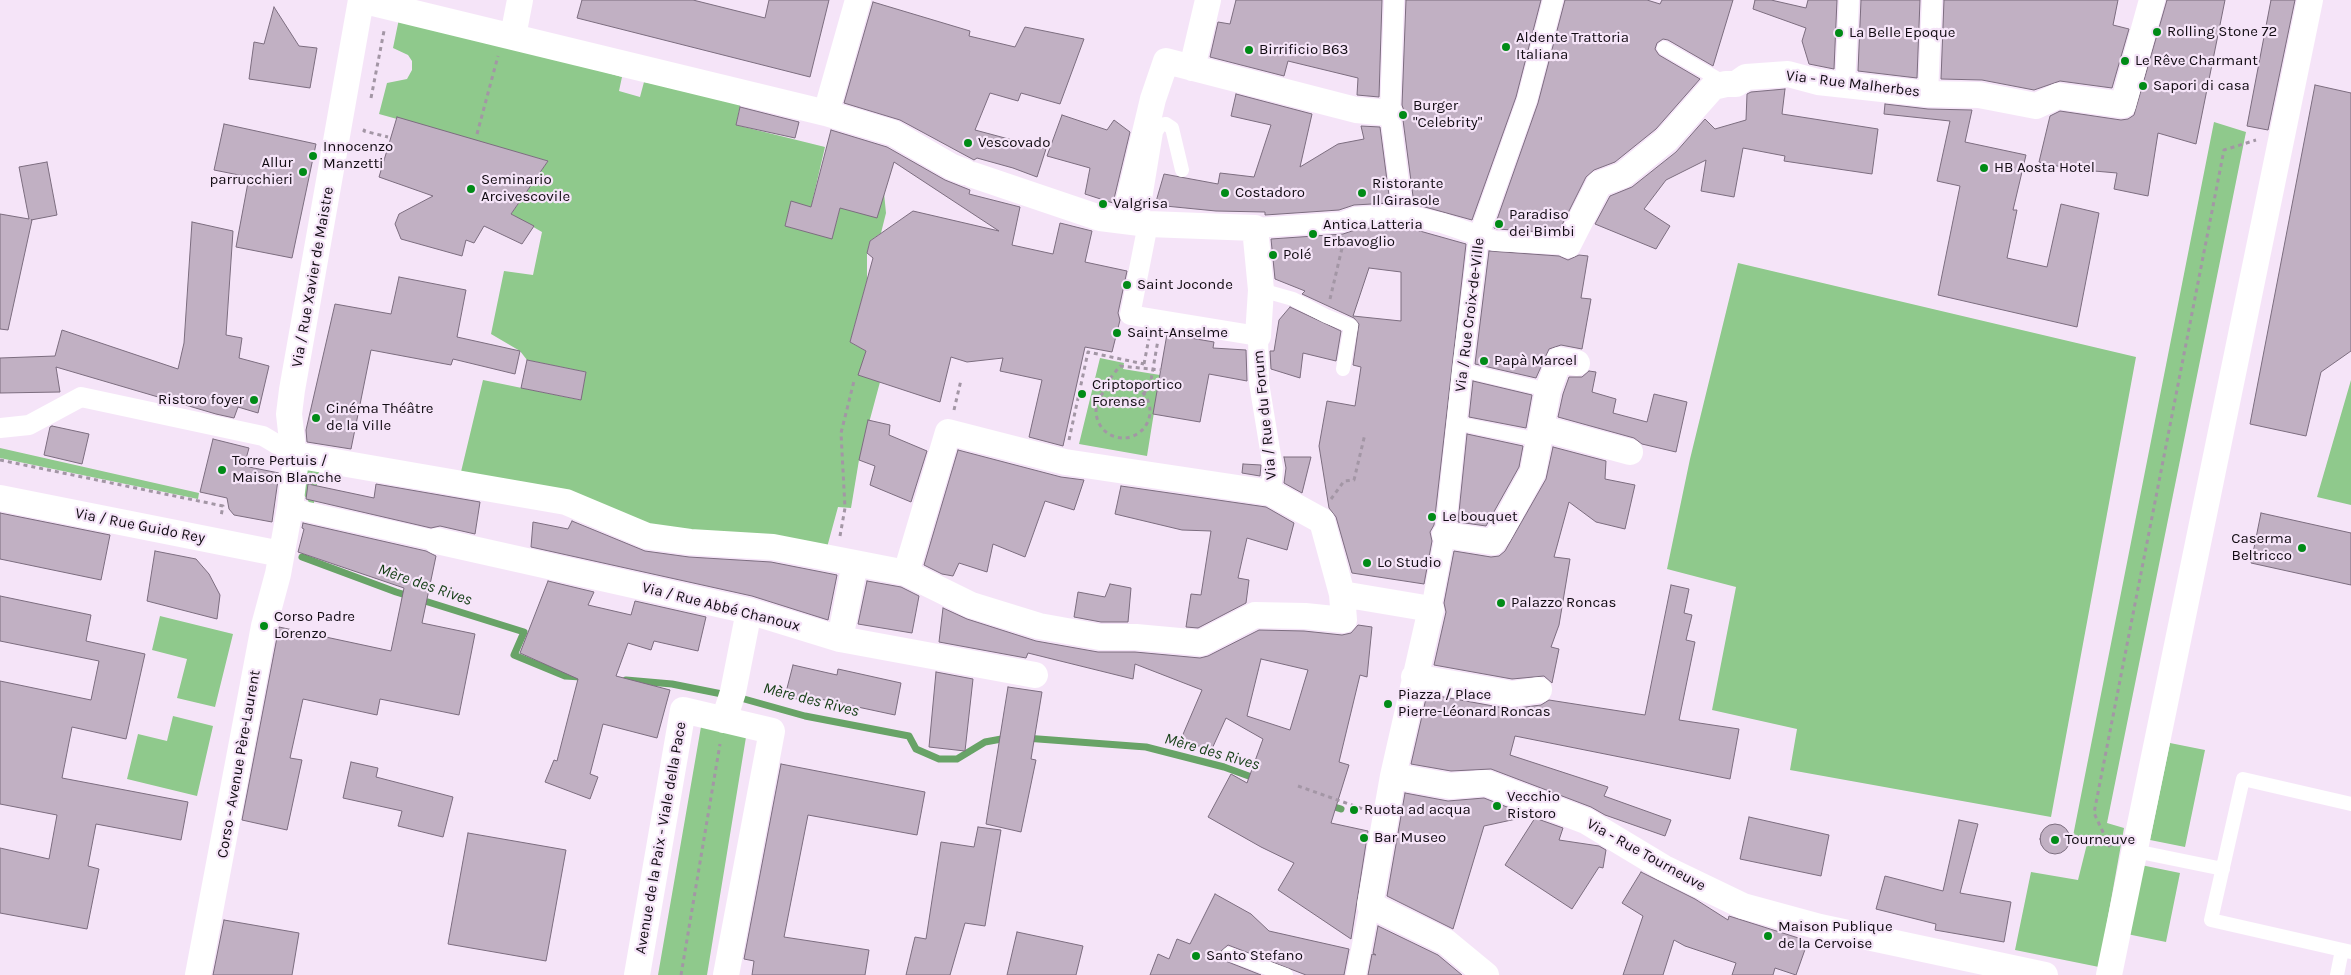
<!DOCTYPE html>
<html>
<head>
<meta charset="utf-8">
<style>
	body { margin:0 }
	canvas { display:block; background:#f5e4f8 }
</style>
</head>
<body>
<canvas width="2351" height="975"></canvas>
<script>
const ctx = document.querySelector('canvas').getContext('2d');
ctx.lineJoin = 'round';
function paint(path, color) { ctx.fillStyle = color; ctx.fill(path, 'evenodd'); }
const toPath = rows => new Path2D(rows.map(r => 'M' + r).join(''));
function stroke(path, color, width, dash) { ctx.strokeStyle = color; ctx.lineWidth = width; ctx.lineCap = dash ? 'butt' : 'round'; ctx.setLineDash(dash || []); ctx.stroke(path); }
function drawText(font, color, halo, rows, align = 'center') {
  ctx.font = font + ' Karla,sans-serif'; ctx.lineWidth = 4.5; ctx.setLineDash([]); ctx.textBaseline = 'middle'; ctx.strokeStyle = halo; ctx.fillStyle = color; for (const [text, x, y, turn = 0] of rows) {
    ctx.save(); ctx.translate(x, y); ctx.rotate((+turn || 0) * Math.PI / 180); ctx.textAlign = isNaN(turn) ? turn : align; if (halo) ctx.strokeText(text, 0, 0); ctx.fillText(text, 0, 0); ctx.restore();
  }
}
paint(toPath([
	[400,14,622,77,619,91,640,97,644,82,741,101,736,125,825,147,811,207,791,202,785,226,832,238,840,208,884,193,886,213,881,233,870,241,867,253,867,280,850,342,866,351,859,375,880,382,859,460,851,508,838,507,826,551,650,530,460,476,483,380,580,400,586,372,527,360,520,351,491,334,504,271,533,275,542,232,511,214,548,161,379,114,387,83,407,79,412,70,412,61,408,55,393,48],
	[2214,122,2246,132,2107,823,2124,828,2099,967,2015,950,2031,872,2078,880,2088,840,2073,836],
	[1738,263,2136,357,2051,817,1790,770,1797,729,1712,710,1736,587,1667,569,1690,459],
	[1100,358,1124,363,1123,369,1160,375,1147,456,1079,444],
	[2351,380,2351,505,2317,497],
	[0,448,199,493,198,499,0,458],
	[304,464,320,467,313,508,304,495],
	[160,616,233,634,215,707,177,698,187,659,152,650],
	[173,716,213,726,197,796,127,779,138,734,167,741],
	[702,721,747,731,707,975,658,975],
	[2170,743,2205,750,2185,847,2150,840],
	[2141,865,2180,873,2166,942,2127,934]
]), '#8fc98c');
stroke(toPath([
	[302,557,396,592,524,632,514,655,565,676,581,677],
	[626,680,672,684,727,695],
	[737,697,805,716,909,736,916,749,939,759,957,759,985,742,1007,738],
	[1025,738,1146,747,1224,767,1257,779],
	[1328,805,1341,809]
]), '#68a367', 7);
const building = toPath([
	[582,0,693,0,765,18,769,0,829,0,810,77,577,18,582,0],
	[1236,0,1382,0,1379,97,1357,95,1358,78,1288,61,1284,76,1210,57,1218,22,1230,24,1236,0],
	[1406,0,1541,0,1516,97,1472,220,1414,204,1403,120,1405,114,1402,105,1406,0],
	[1565,0,1647,0,1660,4,1662,0,1733,0,1713,66,1668,40,1663,39,1657,43,1655,49,1659,55,1700,79,1656,129,1615,162,1594,170,1586,177,1558,233,1497,229,1494,228,1538,103,1565,0],
	[1755,0,1771,0,1806,8,1808,0,1837,0,1834,69,1809,64,1802,41,1806,28,1753,9,1755,0],
	[1861,0,1920,0,1917,78,1858,71,1861,0],
	[1944,0,2118,0,2113,25,2129,29,2112,88,2060,81,2034,90,1982,80,1941,79,1944,0],
	[2167,0,2225,0,2196,144,2158,133,2148,196,2114,189,2117,173,2071,169,2039,162,2050,116,2060,111,2121,120,2128,119,2134,115,2167,0],
	[2271,0,2295,0,2268,130,2247,126,2271,0],
	[873,2,970,31,969,36,1015,47,1025,27,1084,39,1060,104,1021,93,1018,101,990,93,975,130,1046,149,1037,177,1013,168,977,158,974,160,900,120,844,103,873,2],
	[274,7,299,46,317,48,310,88,249,79,254,42,264,44,274,7],
	[2315,85,2351,93,2351,351,2321,372,2306,436,2250,424,2315,85],
	[1785,89,1782,114,1878,129,1872,174,1784,161,1785,156,1743,148,1734,197,1701,191,1706,160,1666,180,1644,209,1670,226,1656,249,1595,224,1610,196,1632,187,1676,152,1705,119,1715,129,1746,120,1747,94,1751,92,1785,89],
	[1236,94,1312,114,1300,167,1338,144,1364,139,1361,126,1380,127,1390,203,1354,205,1339,210,1265,215,1265,212,1216,211,1155,205,1164,174,1218,184,1220,173,1254,177,1271,125,1231,116,1236,94],
	[1885,104,1928,109,1972,110,1965,142,2026,155,2013,210,2017,210,2007,258,2047,267,2061,204,2099,213,2077,327,1938,295,1960,186,1937,181,1950,121,1884,114,1885,104],
	[740,107,799,122,795,138,736,125,740,107],
	[1062,115,1107,130,1114,120,1130,132,1113,203,1085,194,1090,168,1047,156,1062,115],
	[397,117,548,161,511,214,534,226,522,244,484,226,474,243,466,240,462,256,401,239,395,224,399,214,433,196,379,177,397,117],
	[224,124,316,144,292,258,236,247,249,177,214,170,224,124],
	[831,130,887,147,945,180,970,190,969,194,1020,207,1012,245,1053,254,1060,223,1092,231,1085,262,1127,271,1118,313,1120,320,1112,352,1085,347,1063,446,1029,437,1042,380,1000,371,1003,358,967,362,951,357,940,402,858,375,866,351,850,342,873,258,867,253,870,241,913,211,999,231,894,162,877,218,840,208,832,239,785,226,791,201,811,207,831,130],
	[47,162,57,215,31,220,32,220,8,330,0,329,0,214,29,219,19,167,47,162],
	[192,222,233,231,226,335,242,338,239,358,269,366,258,413,238,407,234,418,216,414,56,367,60,392,0,393,0,358,55,356,62,330,178,369,184,343,192,222],
	[1402,226,1466,244,1434,525,1430,532,1432,541,1424,584,1352,573,1336,517,1329,508,1319,446,1327,401,1355,406,1361,367,1353,365,1359,324,1354,318,1302,294,1305,291,1275,279,1271,239,1343,234,1358,229,1402,226],
	[1369,268,1401,272,1401,321,1353,316,1369,268],
	[1489,251,1559,256,1568,260,1579,255,1588,256,1581,298,1591,299,1582,349,1561,345,1549,349,1536,378,1475,364,1489,251],
	[399,277,466,290,457,337,520,351,515,374,453,359,451,365,371,350,351,449,307,442,306,430,335,304,391,314,399,277],
	[1290,307,1341,331,1336,361,1303,353,1300,378,1271,369,1270,351,1274,351,1279,320,1290,307],
	[1167,334,1214,342,1213,348,1246,350,1247,381,1209,374,1200,422,1153,414,1167,334],
	[527,360,586,372,581,400,521,388,527,360],
	[1589,371,1596,372,1592,392,1616,399,1613,413,1647,422,1654,394,1687,402,1676,452,1642,444,1634,438,1558,417,1563,394,1569,377,1582,377,1589,371],
	[1473,381,1532,395,1526,428,1469,417,1473,381],
	[868,420,890,425,889,435,927,451,911,502,870,485,875,466,859,460,868,420],
	[52,426,89,434,82,464,44,455,50,427,52,426],
	[1467,434,1523,446,1519,467,1486,526,1458,522,1467,434],
	[213,439,249,448,244,466,279,473,272,522,234,515,229,509,227,498,200,492,213,439],
	[1553,447,1606,461,1605,479,1635,485,1625,529,1596,522,1569,502,1554,557,1570,559,1559,625,1551,647,1559,649,1552,683,1544,676,1512,679,1434,665,1446,612,1444,603,1454,551,1491,557,1499,556,1505,551,1546,479,1553,447],
	[958,450,1061,477,1084,480,1074,510,1045,501,1025,557,993,544,987,572,959,563,953,576,942,574,924,565,958,450],
	[1284,457,1311,457,1302,493,1284,483,1286,468,1284,457],
	[1243,464,1261,465,1260,476,1242,473,1243,464],
	[308,484,374,498,376,484,480,502,475,534,440,526,431,528,306,499,308,484],
	[1121,486,1266,507,1294,523,1287,550,1247,538,1238,578,1249,580,1246,603,1198,628,1186,627,1191,594,1201,595,1211,531,1182,530,1115,514,1121,486],
	[0,513,110,535,101,580,0,559,0,513],
	[2261,513,2351,533,2351,585,2251,563,2261,513],
	[572,521,645,551,689,557,771,562,837,575,828,620,752,596,531,547,533,522,568,529,572,521],
	[303,523,426,551,436,556,422,623,475,634,459,715,380,699,377,715,303,699,290,758,302,760,287,830,242,820,279,627,391,651,404,588,298,552,304,529,302,528,303,523],
	[155,551,196,559,209,574,220,595,217,619,147,601,155,551],
	[548,581,594,592,588,605,631,615,635,601,706,617,698,651,654,641,651,650,628,643,616,676,670,690,657,738,603,724,590,774,598,777,590,799,545,782,554,760,557,761,578,679,520,653,548,581],
	[867,581,901,587,919,596,912,633,858,624,867,581],
	[1110,584,1131,588,1128,622,1101,622,1074,617,1078,592,1105,597,1110,584],
	[1671,585,1689,589,1684,613,1692,615,1686,640,1695,642,1679,720,1739,729,1730,779,1515,736,1510,755,1608,787,1604,796,1671,820,1665,836,1605,815,1591,807,1491,769,1451,771,1411,764,1427,694,1510,709,1541,705,1549,700,1645,715,1671,585],
	[0,596,91,615,86,641,145,654,126,739,72,727,62,778,188,802,181,840,96,824,88,866,99,869,87,929,0,913,0,848,49,859,57,815,0,804,0,681,91,700,99,661,0,641,0,596],
	[943,608,967,619,1036,641,1098,652,1135,652,1200,658,1208,656,1259,630,1304,631,1342,635,1351,633,1358,625,1372,627,1367,677,1360,675,1339,762,1349,765,1331,823,1368,831,1351,939,1278,890,1294,863,1261,847,1208,817,1231,774,1247,783,1263,739,1226,718,1211,751,1181,739,1202,690,1135,664,1133,679,1028,653,1026,658,939,642,943,608],
	[1261,659,1308,670,1290,730,1247,716,1261,659],
	[793,665,837,675,838,669,901,683,895,715,811,697,809,702,785,696,793,665],
	[936,672,973,679,965,751,929,747,936,672],
	[1008,687,1042,692,1031,759,1036,760,1021,832,986,824,1008,687],
	[351,762,378,768,376,777,453,797,443,837,398,826,402,811,343,798,351,762],
	[781,764,925,792,917,835,808,815,784,937,869,950,865,975,752,975,754,961,744,959,781,764],
	[1405,793,1448,801,1484,798,1530,816,1484,826,1453,929,1387,896,1405,793],
	[1749,817,1829,835,1821,876,1740,859,1749,817],
	[1535,818,1563,828,1559,840,1599,846,1606,850,1603,868,1599,867,1572,909,1505,865,1535,818],
	[1959,820,1978,824,1960,893,2011,902,2004,942,1935,930,1936,924,1876,909,1885,876,1943,891,1959,820],
	'2040 839a15 15 0 1 1 30 0a15 15 0 1 1-30 0Z',
	[978,827,1001,830,985,926,965,923,950,975,906,975,915,937,926,939,941,842,974,847,978,827],
	[468,833,566,850,546,961,448,944,468,833],
	[1641,872,1695,899,1728,920,1729,916,1808,941,1796,975,1775,968,1773,975,1732,975,1736,963,1685,946,1674,940,1663,975,1623,975,1643,916,1622,903,1641,872],
	[1215,894,1251,914,1269,931,1349,949,1344,975,1306,975,1228,945,1221,951,1223,960,1261,975,1150,975,1158,954,1169,959,1177,939,1190,944,1215,894],
	[224,920,299,933,292,975,213,975,224,920],
	[1378,926,1438,955,1462,975,1368,975,1372,954,1376,955,1373,953,1378,926],
	[1017,932,1083,946,1076,975,1007,975,1017,932]
]);
paint(building, '#c1b0c3');
stroke(building, '#7c6d7f', 1);
stroke(toPath([
	[371,98,384,31],
	[365,129,364,131,388,137],
	[477,134,498,56],
	[1330,299,1343,244],
	[1144,364,1149,338],
	[1094,380,1107,386],
	'1096 411a27 27 0 1 1 54 0a27 27 0 1 1-54 0Z',
	[1105,385,1120,366,1161,370],
	[1144,393,1150,386,1158,340],
	[954,410,961,380],
	[1069,440,1088,352,1144,364],
	[0,460,223,506,221,516],
	[1331,499,1344,481,1354,480,1365,434],
	[840,536,845,508,841,433,854,381],
	[1298,786,1363,809],
	[2110,847,2094,813,2224,150,2256,140],
	[681,975,720,744]
]), '#a396a5', 3, [4, 4]);
stroke(toPath([
	[1664,48,1725,83],
	[1141,223,1156,132,1160,125,1166,124,1172,128,1182,170],
	[1261,290,1293,299,1326,316,1351,326,1343,369],
	[1462,370,1548,390],
	[1456,423,1539,440],
	[2351,804,2243,779,2211,920,2351,952],
	[2135,851,2223,869],
	[1229,954,1286,975],
	[2337,975,2342,950]
]), '#fff', 14);
stroke(toPath([
	[1394,0,1390,113,1403,214],
	[1845,85,1849,0],
	[1928,94,1932,0],
	[1148,224,1130,315,1258,336,1259,383,1273,468,1271,493],
	[1255,228,1342,222,1355,217,1403,214,1442,223,1495,241,1568,245],
	[0,428,29,425,81,397,263,436,295,455],
	[290,508,437,541],
	[1431,609,1445,535,1462,370,1479,235,1527,100,1553,0],
	[1356,975,1370,905]
]), '#fff', 20);
stroke(toPath([
	[361,0,826,113,893,133,952,167,965,172],
	[513,36,520,0],
	[1192,68,1208,0],
	[826,113,858,0],
	[973,175,1100,218,1148,224,1255,228,1261,290,1258,336],
	[1124,221,1153,99,1166,61,1356,110,1390,113],
	[1568,245,1599,184,1623,175,1666,140,1713,87,1726,84,1736,84,1746,77,1788,74,1818,82,1928,94,1979,95,2036,106,2058,96,2123,105,2152,0],
	[1541,428,1548,390,1559,360,1577,363],
	[295,455,566,502,647,536,690,542,773,547,906,573,971,605,1039,626,1100,637,1136,637,1201,643,1255,615,1305,616,1344,620,1342,594],
	[0,498,281,554],
	[1445,535,1493,542,1499,534,1533,472,1541,428,1630,452],
	[437,541,749,611,840,639,1035,675],
	[906,573,948,432,1065,462,1271,493,1322,521,1342,594,1431,609,1393,776,1370,905,1446,942,1486,975],
	[840,639,855,563],
	[1414,677,1512,694,1539,690],
	[724,720,733,692,749,611],
	[1393,776,1450,786,1486,783,1586,821,1664,868,1743,906,1820,927,2045,975],
	[198,975,264,626,278,574,290,508,295,467,289,414,292,390,361,0],
	[637,975,683,710,772,731,726,975],
	[2109,975,2310,0]
]), '#fff', 26);
for (const [x, y, r, color] of [
	[2157,32,5,"#018b17"],
	[1839,33,5,"#018b17"],
	[1506,47,5,"#018b17"],
	[1249,50,5,"#018b17"],
	[2125,61,5,"#018b17"],
	[2143,86,5,"#018b17"],
	[1403,115,5,"#018b17"],
	[968,143,5,"#018b17"],
	[313,156,5,"#018b17"],
	[1984,168,5,"#018b17"],
	[303,172,5,"#018b17"],
	[471,189,5,"#018b17"],
	[1225,193,5,"#018b17"],
	[1362,193,5,"#018b17"],
	[1103,204,5,"#018b17"],
	[1499,224,5,"#018b17"],
	[1313,234,5,"#018b17"],
	[1273,255,5,"#018b17"],
	[1127,285,5,"#018b17"],
	[1117,333,5,"#018b17"],
	[1484,361,5,"#018b17"],
	[1082,394,5,"#018b17"],
	[254,400,5,"#018b17"],
	[316,418,5,"#018b17"],
	[222,470,5,"#018b17"],
	[1432,517,5,"#018b17"],
	[2302,548,5,"#018b17"],
	[1367,563,5,"#018b17"],
	[1501,603,5,"#018b17"],
	[264,626,5,"#018b17"],
	[1388,704,5,"#018b17"],
	[1497,806,5,"#018b17"],
	[1354,810,5,"#018b17"],
	[1364,838,5,"#018b17"],
	[2055,840,5,"#018b17"],
	[1768,936,5,"#018b17"],
	[1196,956,5,"#018b17"]
]) { const dot = new Path2D(); dot.arc(x, y, r, 0, 2 * Math.PI); ctx.fillStyle = color; ctx.fill(dot); stroke(dot, '#f5e4f8', 2); }
drawText('15px', '#110b12', '#f5e4f8', [
	["Rolling Stone 72",2167,32],
	["La Belle Epoque",1849,33],
	["Aldente Trattoria",1516,38],
	["Italiana",1516,55],
	["Birrificio B63",1259,50],
	["Le Rêve Charmant",2135,61],
	["Sapori di casa",2153,86],
	["Burger",1413,106],
	["\"Celebrity\"",1413,123],
	["Vescovado",978,143],
	["Innocenzo",323,147],
	["Manzetti",323,164],
	["Allur",293,163,"right"],
	["parrucchieri",293,180,"right"],
	["HB Aosta Hotel",1994,168],
	["Seminario",481,180],
	["Arcivescovile",481,197],
	["Ristorante",1372,184],
	["Il Girasole",1372,201],
	["Costadoro",1235,193],
	["Valgrisa",1113,204],
	["Paradiso",1509,215],
	["dei Bimbi",1509,232],
	["Antica Latteria",1323,225],
	["Erbavoglio",1323,242],
	["Polé",1283,255],
	["Saint Joconde",1137,285],
	["Saint-Anselme",1127,333],
	["Papà Marcel",1494,361],
	["Criptoportico",1092,385],
	["Forense",1092,402],
	["Ristoro foyer",244,400,"right"],
	["Cinéma Théâtre",326,409],
	["de la Ville",326,426],
	["Torre Pertuis /",232,461],
	["Maison Blanche",232,478],
	["Le bouquet",1442,517],
	["Caserma",2292,539,"right"],
	["Beltricco",2292,556,"right"],
	["Lo Studio",1377,563],
	["Palazzo Roncas",1511,603],
	["Corso Padre",274,617],
	["Lorenzo",274,634],
	["Piazza / Place",1398,695],
	["Pierre-Léonard Roncas",1398,712],
	["Vecchio",1507,797],
	["Ristoro",1507,814],
	["Ruota ad acqua",1364,810],
	["Bar Museo",1374,838],
	["Tourneuve",2065,840],
	["Maison Publique",1778,927],
	["de la Cervoise",1778,944],
	["Santo Stefano",1206,956]
], 'left');
drawText('15px', '#110b12', '#f5e4f8', [
	["Via - Rue Malherbes",1853,84,7],
	["Via / Rue Xavier de Maistre",313,277,-80],
	["Via / Rue Croix-de-Ville",1470,315,-83],
	["Via / Rue du Forum",1265,415,-96],
	["Via / Rue Guido Rey",140,526,11],
	["Via / Rue Abbé Chanoux",721,607,14],
	["Corso - Avenue Père-Laurent",239,764,-80],
	["Avenue de la Paix - Viale della Pace",661,838,-80],
	["Via - Rue Tourneuve",1646,855,29]
]);
drawText('italic 16px', '#143e15', '#f5e4f8', [
	["Mère des Rives",425,585,19],
	["Mère des Rives",811,700,14],
	["Mère des Rives",1212,752,16]
]);
</script>
</body>
</html>
